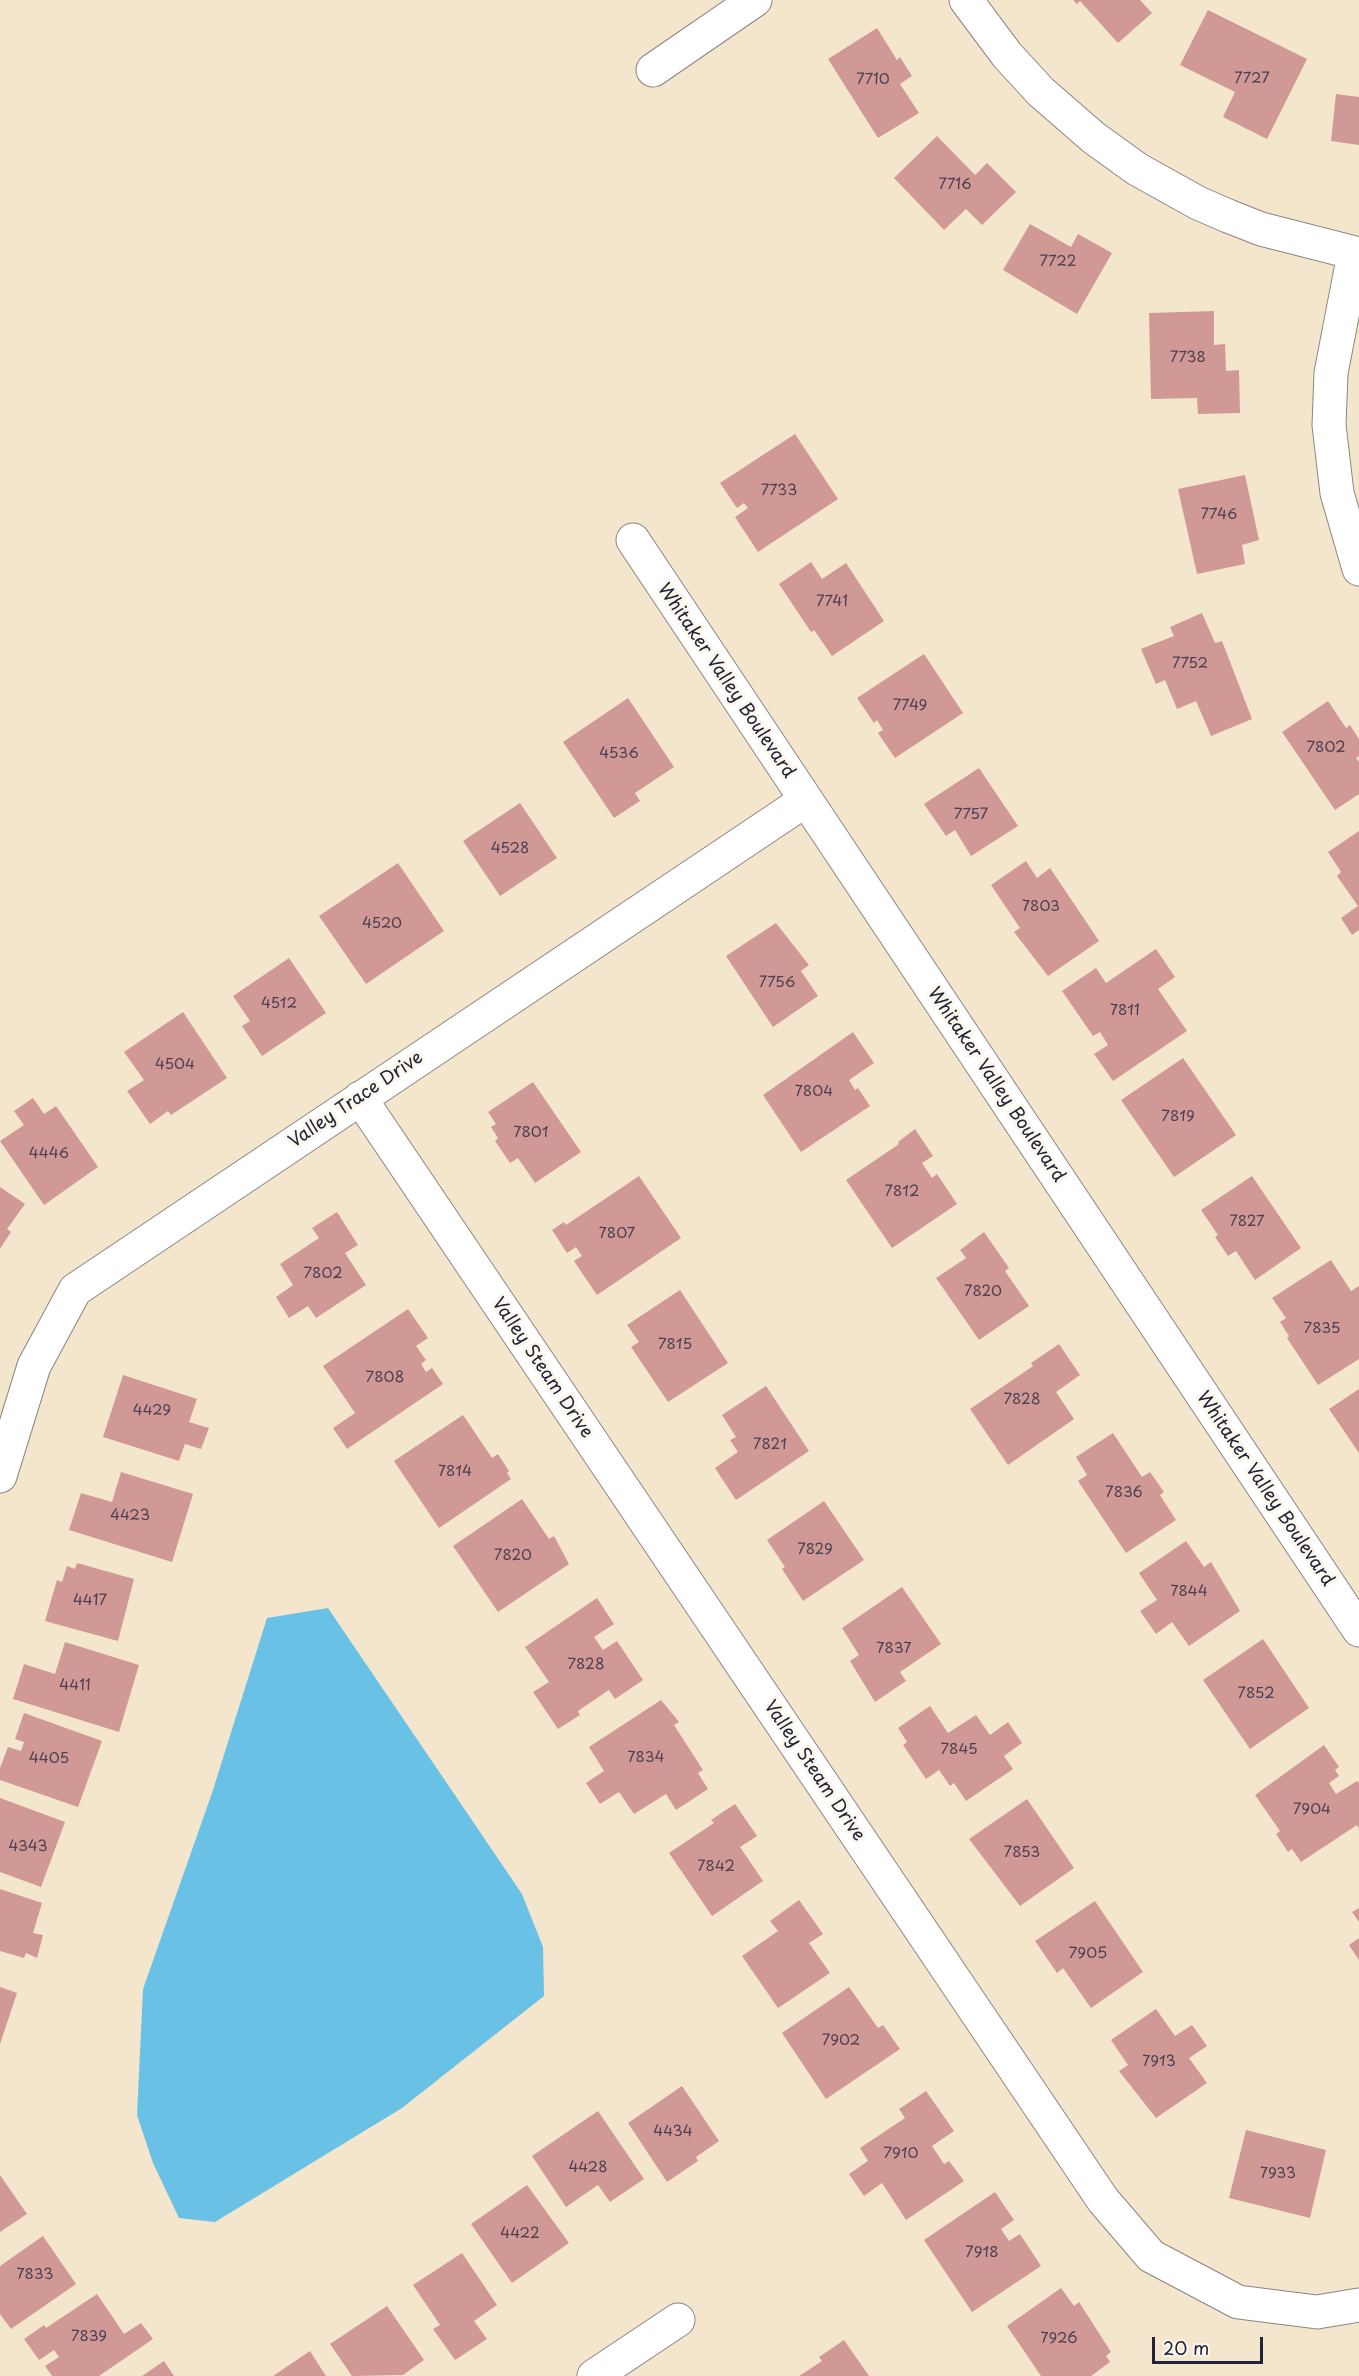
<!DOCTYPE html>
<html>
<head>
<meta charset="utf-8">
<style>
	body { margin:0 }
	#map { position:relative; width:1359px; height:2376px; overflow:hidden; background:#f4e6cd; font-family:"Playpen Sans",sans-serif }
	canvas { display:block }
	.scale { position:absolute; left:1152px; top:2337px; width:111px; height:27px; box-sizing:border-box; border:3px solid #22223b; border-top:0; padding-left:8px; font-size:18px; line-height:21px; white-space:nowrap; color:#22223b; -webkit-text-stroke:4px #fbf7ec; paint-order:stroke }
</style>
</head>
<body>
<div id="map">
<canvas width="1359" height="2376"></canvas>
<div class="scale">20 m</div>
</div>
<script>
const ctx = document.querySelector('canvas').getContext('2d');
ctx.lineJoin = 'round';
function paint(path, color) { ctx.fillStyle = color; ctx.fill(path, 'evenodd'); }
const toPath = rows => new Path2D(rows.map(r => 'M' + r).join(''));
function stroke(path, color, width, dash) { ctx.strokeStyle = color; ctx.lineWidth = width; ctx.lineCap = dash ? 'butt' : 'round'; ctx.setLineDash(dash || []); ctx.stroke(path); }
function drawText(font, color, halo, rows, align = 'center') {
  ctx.font = font + ' "Playpen Sans",sans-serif'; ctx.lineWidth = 6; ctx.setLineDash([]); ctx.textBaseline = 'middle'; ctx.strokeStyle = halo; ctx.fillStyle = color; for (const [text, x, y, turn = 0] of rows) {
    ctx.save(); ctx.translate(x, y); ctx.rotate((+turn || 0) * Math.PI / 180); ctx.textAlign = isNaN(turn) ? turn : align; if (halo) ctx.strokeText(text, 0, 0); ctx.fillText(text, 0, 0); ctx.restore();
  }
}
paint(toPath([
	[328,1608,522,1894,543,1947,544,1996,402,2108,215,2222,179,2218,153,2163,137,2115,143,1989,212,1793,267,1618]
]), '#69c1e6');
paint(toPath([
	[1073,0,1140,0,1152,13,1118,43,1080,1,1077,4],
	[1208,10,1307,59,1267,139,1223,117,1235,92,1180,65],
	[877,28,897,60,900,57,912,76,900,84,919,113,878,138,828,59],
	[1336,94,1359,97,1359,145,1331,141],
	[937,136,975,175,987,163,1016,192,982,225,966,209,944,230,894,178],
	[1030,224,1071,247,1078,234,1112,253,1077,314,1003,270],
	[1214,311,1214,345,1225,344,1226,371,1239,370,1240,413,1198,414,1197,398,1151,399,1149,313],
	[795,434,838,499,758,552,735,517,748,508,744,503,737,508,720,483],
	[1245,475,1259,540,1242,545,1245,564,1197,574,1178,489],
	[811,562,822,579,846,563,884,621,832,656,814,630,811,632,779,584],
	[1202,613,1215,643,1222,641,1252,719,1211,736,1196,701,1177,709,1165,680,1156,684,1141,649,1174,636,1170,627],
	[924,654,963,713,895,758,878,733,883,730,877,720,874,723,857,698],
	[628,698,674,767,635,793,640,801,614,818,563,742],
	[1328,701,1346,728,1350,725,1359,739,1359,756,1356,758,1359,762,1359,794,1335,810,1282,732],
	[979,768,1018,826,971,856,955,830,946,836,924,804],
	[520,803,557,858,500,896,463,841],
	[1359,831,1359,930,1352,935,1341,918,1358,906,1337,876,1341,872,1328,852],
	[1026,861,1037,878,1050,868,1099,941,1048,976,1014,932,1020,928,991,885],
	[398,863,444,931,366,984,319,916],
	[776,923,809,965,801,971,818,996,773,1027,726,956],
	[1156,949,1175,977,1158,989,1187,1031,1113,1081,1094,1054,1108,1045,1100,1032,1093,1036,1062,991,1096,968,1106,983],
	[289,958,326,1013,262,1056,242,1026,250,1021,233,996],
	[183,1012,227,1078,171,1115,168,1111,150,1124,127,1091,144,1080,124,1052],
	[853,1032,874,1063,849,1080,855,1090,858,1088,870,1106,801,1152,763,1095],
	[1183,1058,1236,1135,1174,1177,1121,1100],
	[533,1082,581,1152,535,1183,518,1158,510,1163,495,1141,498,1138,491,1127,496,1124,488,1112],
	[33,1098,44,1114,56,1106,98,1167,44,1205,0,1141,24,1125,14,1111],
	[915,1129,933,1156,922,1163,932,1178,937,1174,957,1204,892,1248,846,1180,899,1144,898,1142],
	[639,1176,681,1238,597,1295,574,1261,582,1256,576,1247,567,1253,552,1230,564,1222,566,1225],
	[1252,1176,1301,1248,1255,1280,1236,1251,1228,1256,1215,1237,1218,1235,1201,1210],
	[0,1187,25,1204,7,1229,11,1232,0,1249],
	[337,1212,358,1245,345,1253,366,1285,316,1318,308,1306,289,1318,276,1297,293,1285,280,1264,319,1238,312,1228],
	[984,1232,1009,1268,1005,1271,1029,1306,979,1340,936,1278,966,1258,960,1250],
	[1331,1260,1351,1291,1359,1286,1359,1359,1318,1385,1287,1338,1289,1336,1280,1322,1286,1318,1272,1298],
	[680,1290,728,1363,668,1402,631,1347,639,1342,627,1325],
	[408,1309,428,1338,416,1346,426,1360,421,1364,426,1372,432,1368,443,1384,347,1449,333,1428,355,1413,323,1366],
	[1059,1344,1080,1375,1056,1392,1074,1419,1008,1465,970,1409,1033,1366,1031,1363],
	[123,1375,197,1399,189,1422,209,1428,201,1449,185,1444,179,1461,103,1437],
	[766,1386,809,1451,736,1500,715,1468,738,1452,730,1440,736,1437,722,1415],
	[1359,1389,1359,1453,1329,1409],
	[463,1415,492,1458,498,1454,509,1471,507,1473,511,1479,439,1528,394,1461],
	[1113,1433,1142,1477,1150,1472,1164,1492,1160,1495,1176,1520,1126,1553,1078,1481,1087,1475,1076,1457],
	[121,1472,193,1494,172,1562,69,1530,81,1493,112,1502],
	[522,1499,549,1539,554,1536,569,1564,498,1612,453,1546],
	[824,1501,864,1560,803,1601,782,1569,785,1567,767,1540],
	[1186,1541,1204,1567,1211,1562,1240,1611,1189,1646,1172,1622,1156,1634,1140,1611,1157,1600,1139,1573],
	[77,1563,134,1579,118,1641,45,1621,57,1580,62,1582,67,1566,75,1569],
	[902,1587,941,1644,900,1672,906,1681,875,1702,850,1661,859,1655,842,1628],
	[597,1598,614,1624,594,1637,603,1650,617,1641,643,1680,615,1699,609,1690,578,1711,580,1715,558,1729,533,1692,549,1682,525,1647],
	[1263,1639,1309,1708,1250,1749,1203,1680],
	[65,1642,139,1665,119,1732,13,1699,24,1664,55,1674],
	[661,1700,679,1722,674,1725,703,1770,698,1773,708,1789,676,1810,666,1794,634,1814,619,1792,600,1804,586,1783,604,1771,589,1747],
	[930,1706,948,1733,976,1715,990,1735,1008,1722,1022,1743,1004,1756,1013,1769,966,1801,954,1783,950,1786,939,1770,926,1779,903,1745,907,1742,898,1728],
	[24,1713,102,1741,78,1807,0,1780,0,1768,8,1747,21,1751,24,1742,15,1739],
	[1324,1745,1339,1767,1335,1770,1339,1776,1329,1783,1336,1794,1357,1781,1359,1783,1359,1829,1357,1825,1301,1862,1292,1849,1288,1852,1276,1834,1280,1831,1255,1795],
	[0,1798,65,1822,41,1887,0,1872],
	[1027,1799,1074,1868,1020,1906,969,1839],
	[735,1804,757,1836,740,1847,763,1881,712,1916,669,1853,714,1823,711,1820],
	[0,1889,42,1903,33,1933,43,1935,37,1958,26,1953,24,1958,0,1951],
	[799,1900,823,1934,809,1943,830,1973,778,2008,742,1956,778,1931,770,1921],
	[1095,1901,1143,1972,1091,2008,1063,1968,1057,1973,1035,1941],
	[1359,1908,1359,1922,1352,1912],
	[1359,1938,1359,1960,1349,1945],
	[0,1987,17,1993,0,2044],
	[849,1987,878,2028,883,2025,900,2049,826,2099,782,2033],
	[1156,2009,1175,2036,1192,2025,1207,2046,1189,2058,1207,2083,1156,2118,1119,2071,1128,2065,1111,2040],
	[682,2086,719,2141,696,2157,698,2161,667,2182,628,2123],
	[926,2091,954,2131,932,2146,944,2164,949,2161,964,2181,906,2220,882,2183,864,2196,849,2174,868,2161,860,2148,905,2118,899,2109],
	[598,2111,644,2179,610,2202,598,2185,566,2207,532,2156],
	[1246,2130,1326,2150,1310,2218,1229,2198],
	[0,2175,27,2214,0,2232],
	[527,2185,569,2243,512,2283,471,2224],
	[995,2192,1014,2220,1001,2229,1009,2241,1020,2234,1041,2266,972,2312,924,2240],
	[43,2236,76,2284,11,2329,0,2314,0,2266],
	[462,2253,497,2305,474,2321,487,2339,455,2360,433,2329,440,2325,413,2285],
	[1061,2288,1074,2306,1079,2302,1111,2352,1106,2356,1110,2362,1091,2376,1041,2376,1007,2326],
	[97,2294,124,2334,141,2323,153,2339,99,2376,52,2376,45,2366,59,2357,54,2350,39,2360,24,2339,44,2325,46,2328],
	[387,2306,424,2360,403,2375,352,2376,330,2344],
	[844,2340,869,2376,799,2376,822,2361,819,2357],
	[310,2351,326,2376,273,2376],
	[164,2361,174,2376,142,2376]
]), '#d09996');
const minor = toPath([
	[966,0,1007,55,1041,92,1094,138,1137,169,1198,203,1228,216,1261,229,1359,254],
	[653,70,755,0],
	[1354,254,1331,373,1329,425,1337,493,1359,569],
	[633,540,1359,1630],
	[360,1098,1103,2200,1151,2256,1238,2302,1317,2312,1359,2305],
	[0,1476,34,1366,75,1290,806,800],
	[594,2376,678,2320]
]);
stroke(minor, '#8b8484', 35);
stroke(minor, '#fff', 33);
drawText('15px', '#4e4052', null, [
	["7727",1252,79],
	["7710",873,80],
	["7716",955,185],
	["7722",1058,262],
	["7738",1188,358],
	["7733",779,491],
	["7746",1219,515],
	["7741",832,602],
	["7752",1190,664],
	["7749",910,706],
	["7802",1326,748],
	["4536",619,754],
	["7757",971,815],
	["4528",510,849],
	["7803",1041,907],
	["4520",382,924],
	["7756",777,983],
	["4512",279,1004],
	["7811",1125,1011],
	["4504",175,1065],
	["7804",814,1092],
	["7819",1178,1117],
	["7801",531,1133],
	["4446",49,1154],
	["7812",902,1192],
	["7827",1247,1222],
	["7807",617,1234],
	["7802",323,1274],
	["7820",983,1292],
	["7835",1322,1329],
	["7815",675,1345],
	["7808",385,1378],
	["7828",1022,1400],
	["4429",152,1411],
	["7821",770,1445],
	["7814",455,1472],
	["7836",1124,1493],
	["4423",130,1516],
	["7829",815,1550],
	["7820",513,1556],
	["7844",1189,1592],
	["4417",90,1601],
	["7837",894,1649],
	["7828",586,1665],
	["4411",75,1686],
	["7852",1256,1694],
	["7845",959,1750],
	["7834",646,1758],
	["4405",49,1759],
	["7904",1312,1810],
	["4343",28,1847],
	["7853",1022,1853],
	["7842",716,1867],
	["7905",1088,1954],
	["7902",841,2041],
	["7913",1159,2062],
	["4434",673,2132],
	["7910",901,2154],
	["4428",588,2168],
	["7933",1278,2174],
	["4422",520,2234],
	["7918",982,2253],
	["7833",35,2275],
	["7839",89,2337],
	["7926",1059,2339]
]);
drawText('18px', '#22223b', '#fbf7ec', [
	["Whitaker Valley Boulevard",726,681,56],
	["Whitaker Valley Boulevard",996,1085,56],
	["Valley Trace Drive",356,1100,-34],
	["Valley Steam Drive",542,1368,56],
	["Whitaker Valley Boulevard",1265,1489,56],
	["Valley Steam Drive",814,1771,56]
]);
</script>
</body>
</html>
